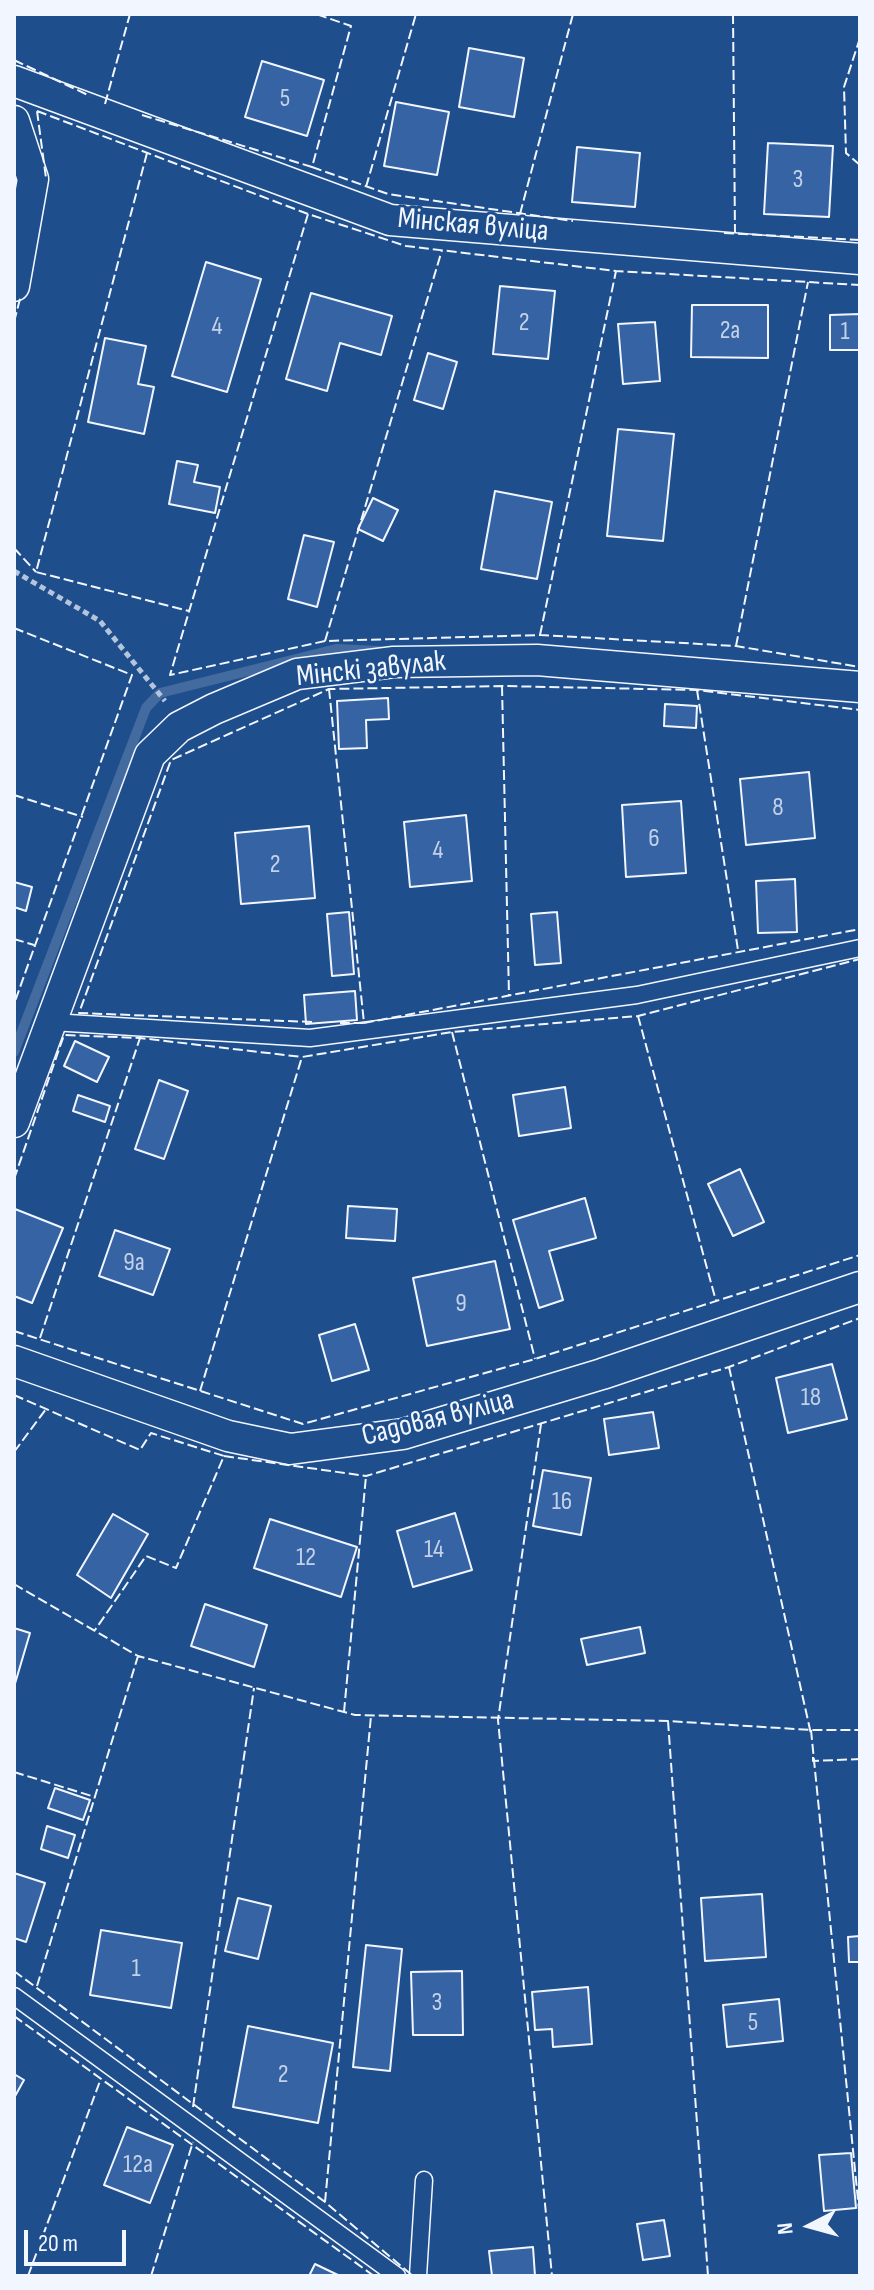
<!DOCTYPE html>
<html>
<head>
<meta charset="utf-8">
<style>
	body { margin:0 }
	#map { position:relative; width:874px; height:2290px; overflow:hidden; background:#1f4e8c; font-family:"Sofia Sans Condensed",sans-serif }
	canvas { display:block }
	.frame { position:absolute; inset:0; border:16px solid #f2f6ff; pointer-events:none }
	.north { position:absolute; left:770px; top:2186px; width:80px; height:80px; -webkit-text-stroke:6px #1f4e8c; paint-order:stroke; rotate:264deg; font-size:22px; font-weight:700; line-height:32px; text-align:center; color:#f2f6ff }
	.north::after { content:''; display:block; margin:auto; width:28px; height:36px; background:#f2f6ff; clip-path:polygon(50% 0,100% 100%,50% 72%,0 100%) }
	.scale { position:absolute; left:24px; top:2230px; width:102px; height:36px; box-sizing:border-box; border:4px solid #f2f6ff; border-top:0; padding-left:10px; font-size:24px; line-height:28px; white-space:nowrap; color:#f2f6ff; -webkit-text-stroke:6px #1f4e8c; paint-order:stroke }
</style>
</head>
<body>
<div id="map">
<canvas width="874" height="2290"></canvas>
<div class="frame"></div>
<div class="north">N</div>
<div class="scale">20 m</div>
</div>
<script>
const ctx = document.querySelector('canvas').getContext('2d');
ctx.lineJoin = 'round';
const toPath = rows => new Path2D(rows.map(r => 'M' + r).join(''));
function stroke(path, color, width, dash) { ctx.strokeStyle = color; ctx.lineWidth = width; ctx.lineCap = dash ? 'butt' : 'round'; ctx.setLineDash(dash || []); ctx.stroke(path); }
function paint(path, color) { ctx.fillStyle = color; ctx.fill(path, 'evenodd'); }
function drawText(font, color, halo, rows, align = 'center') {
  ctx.font = font + ' "Sofia Sans Condensed",sans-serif'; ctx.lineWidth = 6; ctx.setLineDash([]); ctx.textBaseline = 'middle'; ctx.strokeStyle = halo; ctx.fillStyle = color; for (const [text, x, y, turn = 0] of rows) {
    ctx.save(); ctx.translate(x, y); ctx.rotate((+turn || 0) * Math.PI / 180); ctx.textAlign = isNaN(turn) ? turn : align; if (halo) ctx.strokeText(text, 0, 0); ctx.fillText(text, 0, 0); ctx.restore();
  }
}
stroke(toPath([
	[14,1052,146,708,160,693,336,649,379,651]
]), '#446ba0', 10);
const building = toPath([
	[469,48,524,58,514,117,459,107,469,48],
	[262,61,324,80,307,136,245,117,262,61],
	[396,102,449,112,437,175,384,166,396,102],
	[768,143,833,146,829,217,764,214,768,143],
	[577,147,640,153,635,207,572,202,577,147],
	[206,262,261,279,227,392,172,376,206,262],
	[500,286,555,291,548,359,493,354,500,286],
	[311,293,392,316,381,355,340,343,327,391,286,379,311,293],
	[692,305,768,305,768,358,691,357,692,305],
	[860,314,860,350,830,350,830,315,860,314],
	[655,322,660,381,623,384,618,324,655,322],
	[105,338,146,346,138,384,154,387,144,434,88,422,105,338],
	[428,353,457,362,443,409,414,400,428,353],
	[618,429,674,434,663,541,607,536,618,429],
	[177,461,198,465,194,482,220,487,215,513,169,504,177,461],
	[495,491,552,502,537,579,481,569,495,491],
	[373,498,398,510,383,541,358,529,373,498],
	[304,535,334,542,317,607,288,599,304,535],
	[388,698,389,719,366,720,367,748,339,749,337,701,388,698],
	[665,704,697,706,696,728,664,726,665,704],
	[809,772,815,838,746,845,740,779,809,772],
	[681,801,686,873,626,877,622,805,681,801],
	[466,815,472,881,410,887,404,822,466,815],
	[309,826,315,898,241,904,235,833,309,826],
	[795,879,797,932,758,933,756,881,795,879],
	[14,882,32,887,26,911,14,907,14,882],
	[349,912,354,974,332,976,327,914,349,912],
	[557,912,561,963,535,965,531,914,557,912],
	[355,991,357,1020,306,1024,304,995,355,991],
	[75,1041,109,1057,97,1082,64,1066,75,1041],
	[159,1080,188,1091,164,1159,135,1149,159,1080],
	[565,1087,571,1128,519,1136,513,1095,565,1087],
	[78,1095,110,1106,105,1122,73,1111,78,1095],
	[740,1169,764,1222,733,1236,708,1184,740,1169],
	[585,1198,596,1238,549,1251,563,1300,539,1308,513,1220,585,1198],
	[348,1206,397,1209,395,1241,346,1238,348,1206],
	[15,1209,63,1228,32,1303,14,1296,15,1209],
	[115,1230,170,1249,153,1295,99,1276,115,1230],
	[495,1261,510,1329,427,1346,413,1278,495,1261],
	[355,1324,369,1370,332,1381,319,1335,355,1324],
	[832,1364,847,1419,788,1433,776,1378,832,1364],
	[653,1412,659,1448,609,1455,604,1419,653,1412],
	[543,1470,591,1478,581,1535,533,1526,543,1470],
	[455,1513,472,1570,413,1587,397,1531,455,1513],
	[113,1514,148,1534,111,1598,77,1575,113,1514],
	[270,1519,357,1547,341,1597,254,1568,270,1519],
	[205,1604,267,1625,254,1667,191,1646,205,1604],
	[640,1627,645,1653,587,1665,581,1639,640,1627],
	[14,1628,30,1633,14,1687,14,1628],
	[55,1788,90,1800,83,1820,48,1808,55,1788],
	[47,1826,75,1835,68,1858,41,1849,47,1826],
	[14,1873,45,1883,26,1942,14,1938,14,1873],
	[762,1894,766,1957,705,1961,701,1898,762,1894],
	[238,1898,271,1906,258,1959,225,1951,238,1898],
	[101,1930,182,1943,171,2008,90,1995,101,1930],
	[860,1936,860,1962,849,1962,848,1937,860,1936],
	[366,1945,402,1949,390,2071,353,2067,366,1945],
	[462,1971,463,2035,413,2035,411,1972,462,1971],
	[588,1987,592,2044,553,2047,552,2029,535,2030,532,1992,588,1987],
	[779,1999,783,2041,727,2047,723,2005,779,1999],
	[248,2026,333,2043,318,2123,233,2107,248,2026],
	[14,2074,24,2080,14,2098,14,2074],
	[127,2127,173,2145,150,2203,104,2185,127,2127],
	[851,2153,856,2208,824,2211,819,2155,851,2153],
	[664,2220,670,2256,643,2260,637,2224,664,2220],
	[533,2247,535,2276,492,2276,489,2251,533,2247],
	[315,2264,340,2276,309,2276,315,2264]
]);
paint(building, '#3563a3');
stroke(building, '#f2f6ff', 2);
const lane = toPath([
	[52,1022,310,1038,637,995,860,948],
	[14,1996,397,2276],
	[418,2276,424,2180]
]);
const street = toPath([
	[14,81,390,220,860,259],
	[14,121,33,179,14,286],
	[14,1122,150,755,179,727,214,709,297,674,394,662,537,660,860,687],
	[14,1361,228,1436,290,1449,403,1434,602,1374,860,1287]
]);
stroke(lane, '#f2f6ff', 19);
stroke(street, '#f2f6ff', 33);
stroke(toPath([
	[14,571,100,621,165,701]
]), '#b3c4dc', 5, [6, 4]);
stroke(lane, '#1f4e8c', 16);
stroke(street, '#1f4e8c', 30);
stroke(toPath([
	[733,14,735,233],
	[860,38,844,87,846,153,860,165],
	[14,60,90,96],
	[105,104,130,14],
	[37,111,308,214,406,246,616,271,860,285],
	[37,111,46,178],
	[142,115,312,167,351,26,316,14],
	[147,153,36,572,189,611],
	[312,167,388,194,573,221],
	[366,187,416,14],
	[308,214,170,675,325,641,540,635,736,646,860,667],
	[520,214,573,14],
	[724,233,860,240],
	[14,322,21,295],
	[14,548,36,572],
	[14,628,132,675,14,1004],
	[540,635,616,271],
	[325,641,442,250],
	[736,646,808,282],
	[502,686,509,996],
	[329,689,364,1023,340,1023],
	[697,690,738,950],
	[14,795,83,817],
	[14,939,34,945],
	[638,1016,716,1301],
	[312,1022,79,1013,171,760,329,689,502,686,697,690,860,710],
	[364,1023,860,929],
	[452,1032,535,1359],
	[14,1179,64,1035,140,1038,302,1057],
	[14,1331,303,1424,535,1359,860,1255],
	[40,1338,140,1038],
	[729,1367,811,1734],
	[200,1391,302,1057,452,1032,638,1016,860,959],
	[14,1395,140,1450,151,1433,224,1456,176,1568,146,1556,95,1630],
	[541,1424,498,1720,552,2276],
	[14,1452,46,1409],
	[224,1456,366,1476,729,1367,860,1318],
	[14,1584,138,1656,355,1715,668,1721,811,1730,860,1730],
	[344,1712,366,1476],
	[668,1721,708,2276],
	[811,1730,860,2220],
	[813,1757,813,1761,860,1759],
	[14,1772,95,1797],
	[14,1971,325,2202,413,2276],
	[37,1986,138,1656],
	[14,2016,374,2276],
	[193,2107,254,1688],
	[325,2202,371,1716],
	[28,2276,100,2081],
	[151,2276,193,2142]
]), '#f2f6ff', 2, [10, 4]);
drawText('26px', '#c3d1e8', null, [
	["5",285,99],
	["3",798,180],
	["2",524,323],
	["4",217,327],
	["2а",730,331],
	["1",845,332],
	["8",778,808],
	["6",654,839],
	["4",438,851],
	["2",275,865],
	["9а",134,1263],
	["9",461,1304],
	["18",811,1398],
	["16",562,1502],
	["14",434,1550],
	["12",306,1558],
	["1",136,1969],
	["3",437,2003],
	["5",753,2023],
	["2",283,2075],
	["12а",138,2165]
]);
drawText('30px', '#f2f6ff', '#1f4e8c', [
	["Мінская вуліца",473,226,5],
	["Мінскі завулак",371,670,-6],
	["Садовая вуліца",438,1419,-14]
]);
</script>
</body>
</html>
